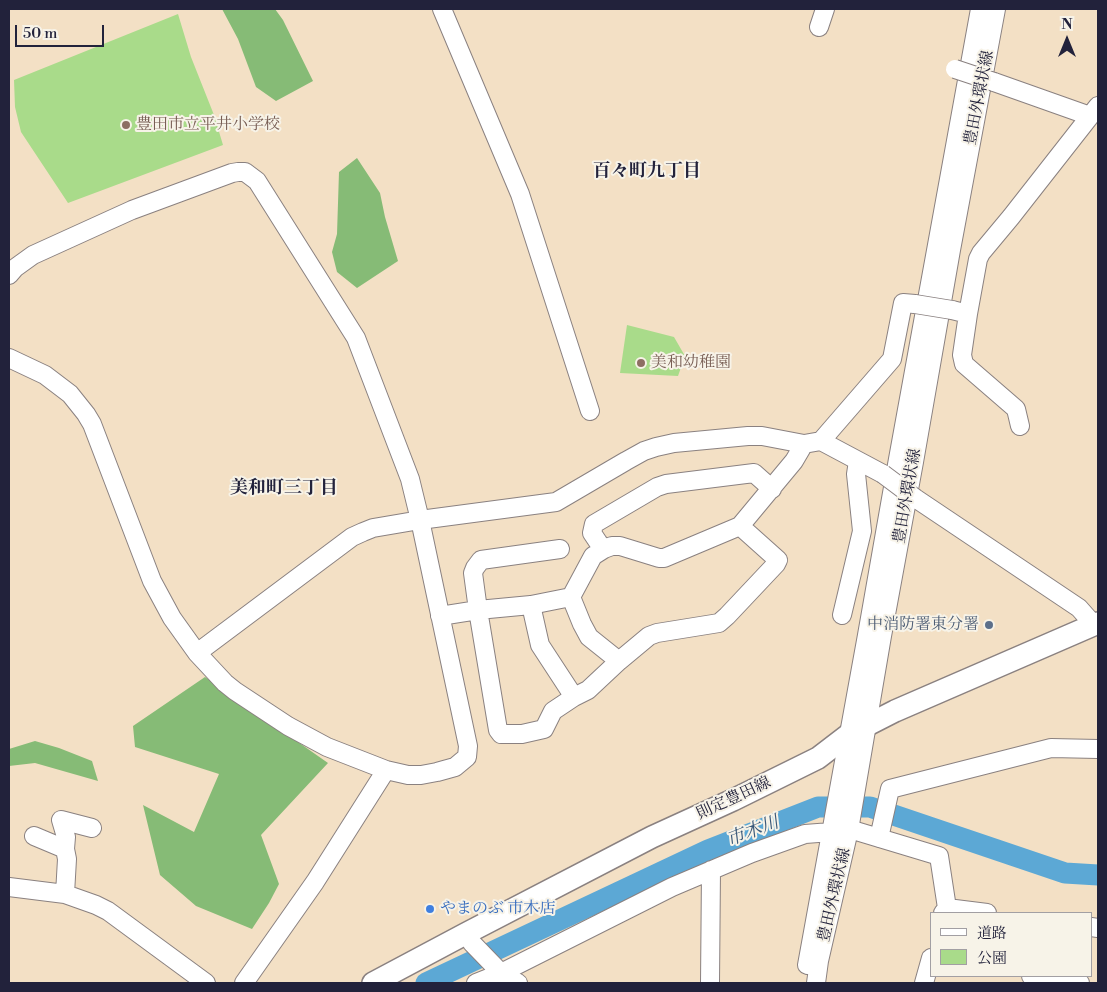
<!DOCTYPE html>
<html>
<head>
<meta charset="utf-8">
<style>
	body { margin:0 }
	#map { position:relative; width:1107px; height:992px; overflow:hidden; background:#f3e0c5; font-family:"Libre Bodoni","Noto Serif JP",serif }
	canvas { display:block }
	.frame { position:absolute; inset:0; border:10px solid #22223b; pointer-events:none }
	.legend { position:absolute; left:930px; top:912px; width:162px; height:65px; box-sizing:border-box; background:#f7f3e8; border:1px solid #a29fa3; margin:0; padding:6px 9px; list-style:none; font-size:15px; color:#22223b }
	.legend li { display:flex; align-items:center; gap:10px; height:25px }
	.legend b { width:25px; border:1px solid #a29fa3 }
	.north { position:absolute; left:1042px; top:15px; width:50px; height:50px; -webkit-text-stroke:4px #f7f3e8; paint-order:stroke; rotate:0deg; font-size:14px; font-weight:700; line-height:20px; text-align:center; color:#22223b }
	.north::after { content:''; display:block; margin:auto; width:18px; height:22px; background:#22223b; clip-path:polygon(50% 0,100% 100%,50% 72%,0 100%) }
	.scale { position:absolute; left:15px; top:25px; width:89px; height:22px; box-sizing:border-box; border:2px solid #22223b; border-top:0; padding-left:6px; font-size:15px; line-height:18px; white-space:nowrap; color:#22223b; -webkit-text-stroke:4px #f7f3e8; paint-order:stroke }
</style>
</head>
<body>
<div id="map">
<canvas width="1107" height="992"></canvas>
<div class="frame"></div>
<ul class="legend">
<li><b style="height:6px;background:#fff"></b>道路</li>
<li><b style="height:14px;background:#a9db8a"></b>公園</li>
</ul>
<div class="north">N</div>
<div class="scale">50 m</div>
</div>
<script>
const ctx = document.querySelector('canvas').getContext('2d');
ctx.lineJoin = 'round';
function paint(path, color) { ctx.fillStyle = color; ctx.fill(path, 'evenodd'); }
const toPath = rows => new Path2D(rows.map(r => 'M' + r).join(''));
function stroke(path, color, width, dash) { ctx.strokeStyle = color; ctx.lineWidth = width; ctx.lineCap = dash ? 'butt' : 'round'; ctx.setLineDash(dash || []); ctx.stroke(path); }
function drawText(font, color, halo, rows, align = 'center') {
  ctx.font = font + ' "Libre Bodoni","Noto Serif JP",serif'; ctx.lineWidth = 4; ctx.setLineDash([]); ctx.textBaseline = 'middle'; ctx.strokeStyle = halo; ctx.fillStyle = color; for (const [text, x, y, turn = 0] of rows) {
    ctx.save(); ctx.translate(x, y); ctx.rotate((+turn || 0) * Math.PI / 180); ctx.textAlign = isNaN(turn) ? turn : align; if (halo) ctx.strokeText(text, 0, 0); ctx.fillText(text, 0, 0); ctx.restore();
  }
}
paint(toPath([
	[178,14,191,57,214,115,223,145,68,203,21,132,15,107,14,80],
	[627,325,674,337,685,356,678,376,620,373]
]), '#a9db8a');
paint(toPath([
	[222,9,275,9,283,20,313,81,276,101,256,87,238,39],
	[357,158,380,193,385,217,398,261,357,288,337,272,332,252,337,234,339,172],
	[205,677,328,763,261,835,279,884,269,903,252,929,196,906,160,875,143,805,194,832,219,774,135,747,133,726],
	[35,741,59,748,92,761,98,781,35,763,9,766,9,749]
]), '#86bb76');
stroke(toPath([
	[426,983,708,850,818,807,870,807,1065,873,1098,875]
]), '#5ca8d5', 21);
const minor = toPath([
	[442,9,520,194,590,411],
	[819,27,825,9],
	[994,82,1090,116],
	[9,275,15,268,33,255,132,210,232,173,238,172,245,172,257,181,356,338,410,479,420,520,468,746,467,757,455,767,437,772,421,775,408,775,386,770,315,882,244,983],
	[952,310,968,314,978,259,981,253,1011,217,1098,106],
	[968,314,962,355,964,364,1016,409,1020,426],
	[9,358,45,375,70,394,86,414,92,424,152,581,172,618,197,653,225,683,235,691,288,726,327,747,386,770],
	[821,441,892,359,903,303,915,304],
	[915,498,1079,608,1094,625],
	[560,549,481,560,475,568,473,573,478,610,498,730,501,734,522,734,544,729,553,711,574,697,588,690,619,661,649,636,657,633,719,623,727,616,776,564,778,560,740,526],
	[604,549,598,542,592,533,594,524,657,487,666,484,754,473,772,489],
	[571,597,582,624,589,637,619,661],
	[531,605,540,645,574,697],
	[842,615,862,531,856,474,858,461],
	[440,616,478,610,531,605,571,597,593,556,604,549,612,546,620,546,659,558,664,558,740,526,794,461,804,444],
	[197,653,352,537,363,532,373,528,420,520,556,502,626,461,644,451,656,447,674,443,748,436,762,436,804,444,821,441,883,474],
	[849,830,856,831,939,856,947,908,943,913],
	[34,836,65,849],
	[879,838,890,789,1051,748,1098,749],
	[9,887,65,894,96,905,108,911,206,983],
	[65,894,67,859,65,849,66,837,61,820,92,828],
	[947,908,987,913],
	[1091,927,1098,928],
	[467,933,472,943,501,973,518,983],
	[807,965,867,635,898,459,980,9],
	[1031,976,1080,983],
	[476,983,501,973,672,887,752,853,805,834,831,832],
	[710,983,711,870],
	[816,983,819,961,849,830,882,636,914,462,951,250,996,9],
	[924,983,931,958]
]);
const major = toPath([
	[373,983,467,933,652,837,733,800,818,758,848,735,895,711,1098,623]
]);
stroke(minor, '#8a8180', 20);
stroke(major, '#8a8180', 24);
stroke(minor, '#fff', 18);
stroke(major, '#fff', 21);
const minorBridge = toPath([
	[955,69,994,82],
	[915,304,952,310],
	[883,474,915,498]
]);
stroke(minorBridge, '#8a8180', 20, []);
stroke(minorBridge, '#fff', 18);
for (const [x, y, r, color] of [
	[126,125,5,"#8d6e63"],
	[641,363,5,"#8d6e63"],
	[989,625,5,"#5c6f8a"],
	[430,909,5,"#3f7fe0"]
]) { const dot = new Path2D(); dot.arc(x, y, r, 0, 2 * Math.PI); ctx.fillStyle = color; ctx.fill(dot); stroke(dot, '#f7f3e8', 2); }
drawText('16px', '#22223b', '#f7f3e8', [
	["豊田外環状線",980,98,-79],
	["豊田外環状線",908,496,-80],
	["則定豊田線",734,799,-25],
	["豊田外環状線",835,895,-77]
]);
drawText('16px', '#785e54', '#f7f3e8', [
	["豊田市立平井小学校",136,125],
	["美和幼稚園",651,363]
], 'left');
drawText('16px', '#4e5e75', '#f7f3e8', [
	["中消防署東分署",979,625]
], 'right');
drawText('16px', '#366cbe', '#f7f3e8', [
	["やまのぶ 市木店",440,909]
], 'left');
drawText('bold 18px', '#22223b', '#f7f3e8', [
	["百々町九丁目",647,172],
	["美和町三丁目",284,489]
]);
drawText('italic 18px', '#395879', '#f7f3e8', [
	["市木川",753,832,-21]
]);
</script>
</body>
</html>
